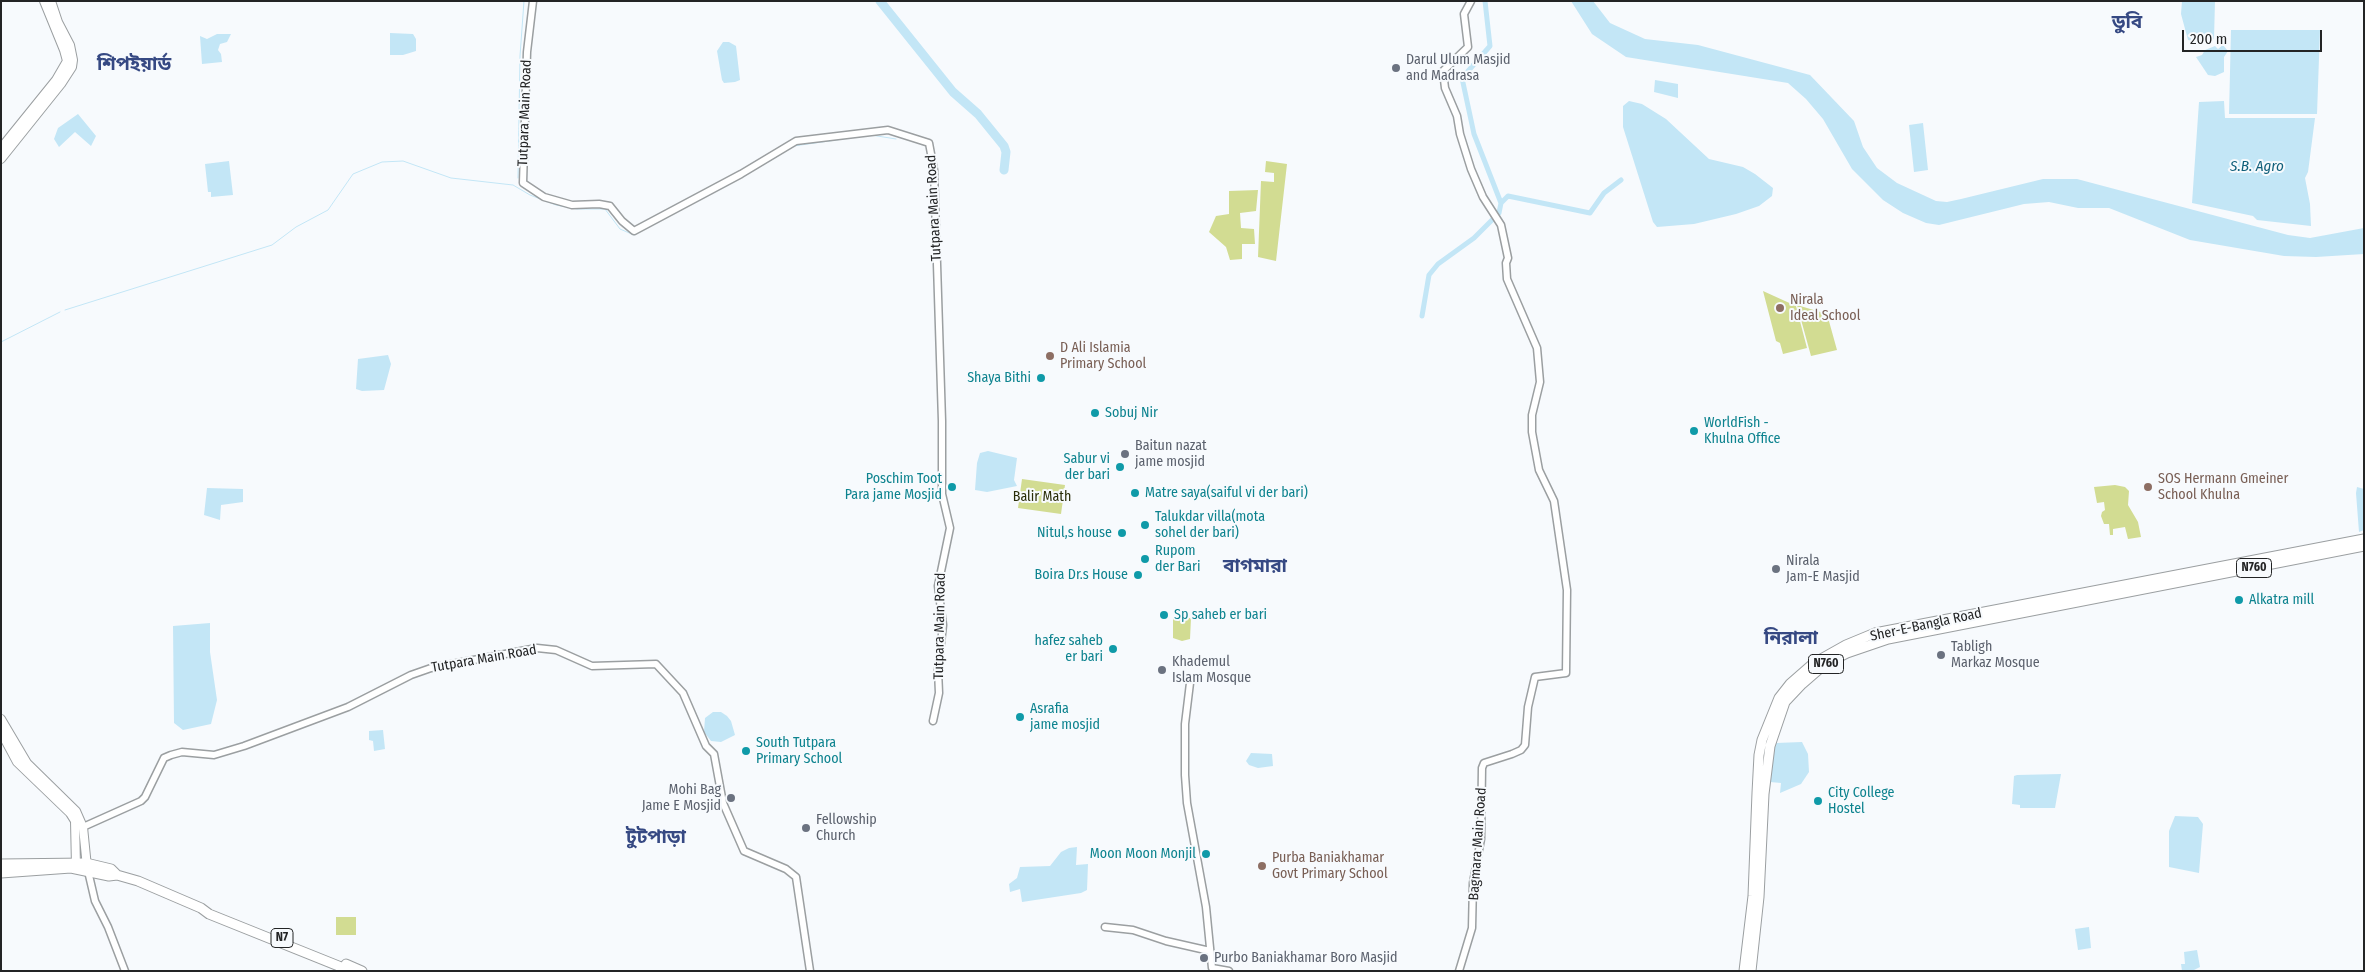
<!DOCTYPE html>
<html>
<head>
<meta charset="utf-8">
<style>
	body { margin:0 }
	#map { position:relative; width:2365px; height:972px; overflow:hidden; background:#f7fafd; font-family:"Fira Sans Condensed",sans-serif }
	canvas { display:block }
	.frame { position:absolute; inset:0; border:2px solid #232425; pointer-events:none }
	.scale { position:absolute; left:2182px; top:30px; width:140px; height:22px; box-sizing:border-box; border:2px solid #232425; border-top:0; padding-left:6px; font-size:15px; line-height:18px; white-space:nowrap; color:#232425; -webkit-text-stroke:4px #f7fafd; paint-order:stroke }
</style>
</head>
<body>
<div id="map">
<canvas width="2365" height="972"></canvas>
<div class="frame"></div>
<div class="scale">200 m</div>
</div>
<script>
const ctx = document.querySelector('canvas').getContext('2d');
ctx.lineJoin = 'round';
function paint(path, color) { ctx.fillStyle = color; ctx.fill(path, 'evenodd'); }
const toPath = rows => new Path2D(rows.map(r => 'M' + r).join(''));
function stroke(path, color, width, dash) { ctx.strokeStyle = color; ctx.lineWidth = width; ctx.lineCap = dash ? 'butt' : 'round'; ctx.setLineDash(dash || []); ctx.stroke(path); }
function drawText(font, color, halo, rows, align = 'center') {
  ctx.font = font + ' "Fira Sans Condensed","Noto Sans Bengali",sans-serif'; ctx.lineWidth = 4; ctx.setLineDash([]); ctx.textBaseline = 'middle'; ctx.strokeStyle = halo; ctx.fillStyle = color; for (const [text, x, y, turn = 0] of rows) {
    ctx.save(); ctx.translate(x, y); ctx.rotate((+turn || 0) * Math.PI / 180); ctx.textAlign = isNaN(turn) ? turn : align; if (halo) ctx.strokeText(text, 0, 0); ctx.fillText(text, 0, 0); ctx.restore();
  }
}
paint(toPath([
	[1266,161,1287,164,1276,261,1258,257,1261,181,1274,182,1274,173,1265,172],
	[1258,190,1256,211,1240,213,1241,228,1254,229,1255,244,1242,244,1242,259,1230,260,1226,247,1209,232,1216,216,1229,214,1229,191],
	[1763,291,1796,306,1807,348,1783,354,1780,343,1776,341],
	[1797,305,1827,314,1837,350,1811,356],
	[1022,479,1065,485,1061,514,1018,508],
	[2115,485,2125,487,2129,491,2128,505,2138,522,2141,537,2128,539,2125,527,2113,529,2113,535,2110,535,2109,524,2104,524,2101,516,2102,512,2105,510,2104,502,2097,503,2094,487],
	[1173,617,1191,618,1190,639,1182,641,1173,638],
	[336,917,356,917,356,935,336,935]
]), '#d2dc92');
paint(toPath([
	[1571,1,1593,1,1610,23,1645,39,1698,45,1810,75,1854,121,1863,147,1877,168,1897,183,1936,201,1947,202,1961,199,2043,179,2077,179,2288,235,2310,238,2364,228,2364,254,2316,257,2284,256,2190,240,2109,208,2078,208,2049,202,2024,204,1939,225,1926,223,1903,213,1883,200,1852,169,1823,119,1806,99,1788,83,1626,57,1592,34],
	[2182,1,2215,1,2214,39,2197,42,2188,40,2181,14],
	[2231,30,2320,30,2317,114,2229,114],
	[390,33,413,34,416,39,416,51,403,55,390,55],
	[217,34,231,34,227,42,220,44,218,50,221,54,222,62,202,64,200,36,207,39],
	[723,42,729,42,736,46,740,80,735,82,724,83,722,80,717,51],
	[2223,45,2228,51,2224,57,2224,72,2215,76,2208,75,2196,57,2202,55,2205,50,2215,46,2218,49],
	[1655,80,1678,84,1678,98,1654,92],
	[1629,101,1642,104,1666,119,1709,159,1743,167,1755,174,1773,188,1772,196,1759,206,1736,214,1694,224,1657,227,1653,222,1623,127,1623,106],
	[2224,101,2225,118,2315,118,2308,172,2305,178,2310,204,2311,226,2257,220,2253,216,2192,203,2199,102],
	[78,114,96,136,91,146,75,132,59,147,54,139,58,128],
	[1923,123,1928,170,1914,172,1909,125],
	[229,161,233,195,211,197,211,192,208,192,205,164],
	[388,355,391,364,384,390,362,391,356,389,358,359],
	[988,451,1017,458,1014,480,1017,486,987,492,975,490,977,463,980,453],
	[2357,487,2364,489,2364,530,2359,532,2356,493],
	[207,488,243,489,243,502,221,505,220,520,204,515],
	[210,623,210,652,217,700,211,724,183,730,174,723,173,626],
	[713,712,721,712,727,716,731,721,735,735,721,742,711,741,704,732,705,718],
	[383,730,385,749,374,751,373,741,369,740,369,731],
	[1802,742,1808,754,1809,772,1801,784,1780,793,1781,783,1770,782,1770,766,1776,743],
	[1251,753,1272,754,1273,766,1258,768,1249,765,1246,761],
	[2061,774,2055,808,2020,808,2020,805,2012,804,2014,776,2017,775],
	[2175,816,2198,817,2203,824,2199,873,2169,867,2169,831],
	[1077,847,1076,865,1088,864,1087,890,1081,893,1022,902,1020,889,1010,892,1009,884,1017,878,1020,867,1050,866,1061,852,1069,848],
	[2089,927,2091,948,2078,950,2075,929],
	[2197,950,2200,967,2192,971,2182,971,2181,964,2185,964,2184,952]
]), '#c3e6f6');
stroke(toPath([
	[794,146,871,135,896,139],
	[518,178,520,56,524,1],
	[731,183,778,156],
	[65,310,272,245,296,227,328,210,353,174,382,162,403,161,451,178,513,185,530,195,556,205,577,209,605,209,620,229,634,235,640,231],
	[1,342,60,312]
]), '#c3e6f6', 1);
stroke(toPath([
	[1485,1,1490,46,1462,78,1474,134,1501,203],
	[1422,316,1429,275,1438,264,1474,238,1499,213,1501,203,1508,196,1590,213,1604,193,1621,180]
]), '#c3e6f6', 5);
stroke(toPath([
	[880,1,953,92,978,114,1004,146,1006,152,1004,170]
]), '#c3e6f6', 9);
const tertiary = toPath([
	[533,1,527,52,523,183,544,197,572,205,599,204,610,206,622,221,634,231,741,174,796,141,888,130,929,143,934,170,942,421,942,494,950,528,938,586,943,625,938,670,939,693,933,721],
	[1190,683,1185,724,1185,775,1187,803,1206,907,1212,968,1229,971],
	[83,827,141,801,145,797,164,758,171,755,182,752,214,755,244,746,348,707,411,675,431,668,537,648,556,650,592,666,656,664,683,693,706,746,714,754,723,803,744,851,786,869,796,877,810,971],
	[88,871,95,901,108,927,125,971],
	[1105,927,1133,930,1166,941,1210,951],
	[1459,971,1472,928,1473,883,1481,839,1482,768,1484,763,1512,754,1521,750,1525,745,1528,707,1535,677,1566,673,1567,590,1554,501,1539,470,1532,432,1532,415,1540,382,1537,348,1507,279,1506,263,1508,258,1501,225,1483,197,1471,169,1460,134,1457,116,1445,88,1443,71,1468,47,1464,14,1471,1]
]);
const primary = toPath([
	[1,148,56,80,67,61,64,50,44,1],
	[1,159,61,84,72,67,73,60,70,45,58,22,51,1],
	[1,719,27,763,76,811,83,827,87,867],
	[1,732,17,762,70,813,75,821,76,867]
]);
const trunk = toPath([
	[1,864,86,863,111,869,117,875],
	[1,873,71,868,109,876,117,875,138,881,201,908,209,914,351,971],
	[346,964,362,971],
	[1744,971,1753,896,1757,793,1759,755,1762,740,1779,698,1790,684,1814,663,1846,645,1875,633,2364,539],
	[1751,971,1759,897,1764,794,1770,746,1785,702,1802,684,1825,664,1847,653,1888,639,2364,546]
]);
stroke(tertiary, '#9b9fa1', 9);
stroke(primary, '#9b9fa1', 10);
stroke(trunk, '#9b9fa1', 11);
stroke(tertiary, '#fff', 6);
stroke(primary, '#fff', 8);
stroke(trunk, '#fff', 9);
for (const [x, y, r, color] of [
	[1396,68,5,"#6b7280"],
	[1780,308,5,"#8d6e63"],
	[1050,356,5,"#8d6e63"],
	[1041,378,5,"#0f9aa8"],
	[1095,413,5,"#0f9aa8"],
	[1694,431,5,"#0f9aa8"],
	[1125,454,5,"#6b7280"],
	[1120,467,5,"#0f9aa8"],
	[952,487,5,"#0f9aa8"],
	[2148,487,5,"#8d6e63"],
	[1135,493,5,"#0f9aa8"],
	[1145,525,5,"#0f9aa8"],
	[1122,533,5,"#0f9aa8"],
	[1145,559,5,"#0f9aa8"],
	[1776,569,5,"#6b7280"],
	[1138,575,5,"#0f9aa8"],
	[2239,600,5,"#0f9aa8"],
	[1164,615,5,"#0f9aa8"],
	[1113,649,5,"#0f9aa8"],
	[1941,655,5,"#6b7280"],
	[1162,670,5,"#6b7280"],
	[1020,717,5,"#0f9aa8"],
	[746,751,5,"#0f9aa8"],
	[731,798,5,"#6b7280"],
	[1818,801,5,"#0f9aa8"],
	[806,828,5,"#6b7280"],
	[1206,854,5,"#0f9aa8"],
	[1262,866,5,"#8d6e63"],
	[1204,958,5,"#6b7280"]
]) { const dot = new Path2D(); dot.arc(x, y, r, 0, 2 * Math.PI); ctx.fillStyle = color; ctx.fill(dot); stroke(dot, '#f7fafd', 2); }
for (const [x, y, w] of [
	[2254,568,35],
	[1826,664,35],
	[282,938,22]
]) { const box = new Path2D(); box.roundRect(x - w / 2, y - 9.5, w, 19, 4); ctx.fillStyle = '#f7fafd'; ctx.fill(box); stroke(box, '#232425', 1); }
drawText('bold 12px', '#232425', null, [
	["N760",2254,568],
	["N760",1826,664],
	["N7",282,938]
]);
drawText('14px', '#5b616d', '#f7fafd', [
	["Darul Ulum Masjid",1406,60],
	["and Madrasa",1406,76],
	["Baitun nazat",1135,446],
	["jame mosjid",1135,462],
	["Nirala",1786,561],
	["Jam-E Masjid",1786,577],
	["Tabligh",1951,647],
	["Markaz Mosque",1951,663],
	["Khademul",1172,662],
	["Islam Mosque",1172,678],
	["Mohi Bag",721,790,"right"],
	["Jame E Mosjid",721,806,"right"],
	["Fellowship",816,820],
	["Church",816,836],
	["Purbo Baniakhamar Boro Masjid",1214,958]
], 'left');
drawText('14px', '#232425', '#f7fafd', [
	["Tutpara Main Road",525,113,-88],
	["Tutpara Main Road",934,208,-93],
	["Sher-E-Bangla Road",1926,625,-12],
	["Tutpara Main Road",940,626,-89],
	["Tutpara Main Road",484,659,-10],
	["Bagmara Main Road",1478,844,-86]
]);
drawText('14px', '#785e54', '#f7fafd', [
	["Nirala",1790,300],
	["Ideal School",1790,316],
	["D Ali Islamia",1060,348],
	["Primary School",1060,364],
	["SOS Hermann Gmeiner",2158,479],
	["School Khulna",2158,495],
	["Purba Baniakhamar",1272,858],
	["Govt Primary School",1272,874]
], 'left');
drawText('14px', '#0d838f', '#f7fafd', [
	["Shaya Bithi",1031,378,"right"],
	["Sobuj Nir",1105,413],
	["WorldFish -",1704,423],
	["Khulna Office",1704,439],
	["Sabur vi",1110,459,"right"],
	["der bari",1110,475,"right"],
	["Poschim Toot",942,479,"right"],
	["Para jame Mosjid",942,495,"right"],
	["Matre saya(saiful vi der bari)",1145,493],
	["Talukdar villa(mota",1155,517],
	["sohel der bari)",1155,533],
	["Nitul,s house",1112,533,"right"],
	["Rupom",1155,551],
	["der Bari",1155,567],
	["Boira Dr.s House",1128,575,"right"],
	["Alkatra mill",2249,600],
	["Sp saheb er bari",1174,615],
	["hafez saheb",1103,641,"right"],
	["er bari",1103,657,"right"],
	["Asrafia",1030,709],
	["jame mosjid",1030,725],
	["South Tutpara",756,743],
	["Primary School",756,759],
	["City College",1828,793],
	["Hostel",1828,809],
	["Moon Moon Monjil",1196,854,"right"]
], 'left');
drawText('14px', '#292d08', '#f7fafd', [
	["Balir Math",1042,497]
]);
drawText('italic 15px', '#0f5f7a', '#f7fafd', [
	["S.B. Agro",2257,167]
]);
drawText('bold 19px', '#364983', '#f7fafd', [
	["ডুবি",2127,23],
	["শিপইয়ার্ড",134,65],
	["বাগমারা",1255,567],
	["নিরালা",1791,639],
	["টুটপাড়া",656,838]
]);
</script>
</body>
</html>
